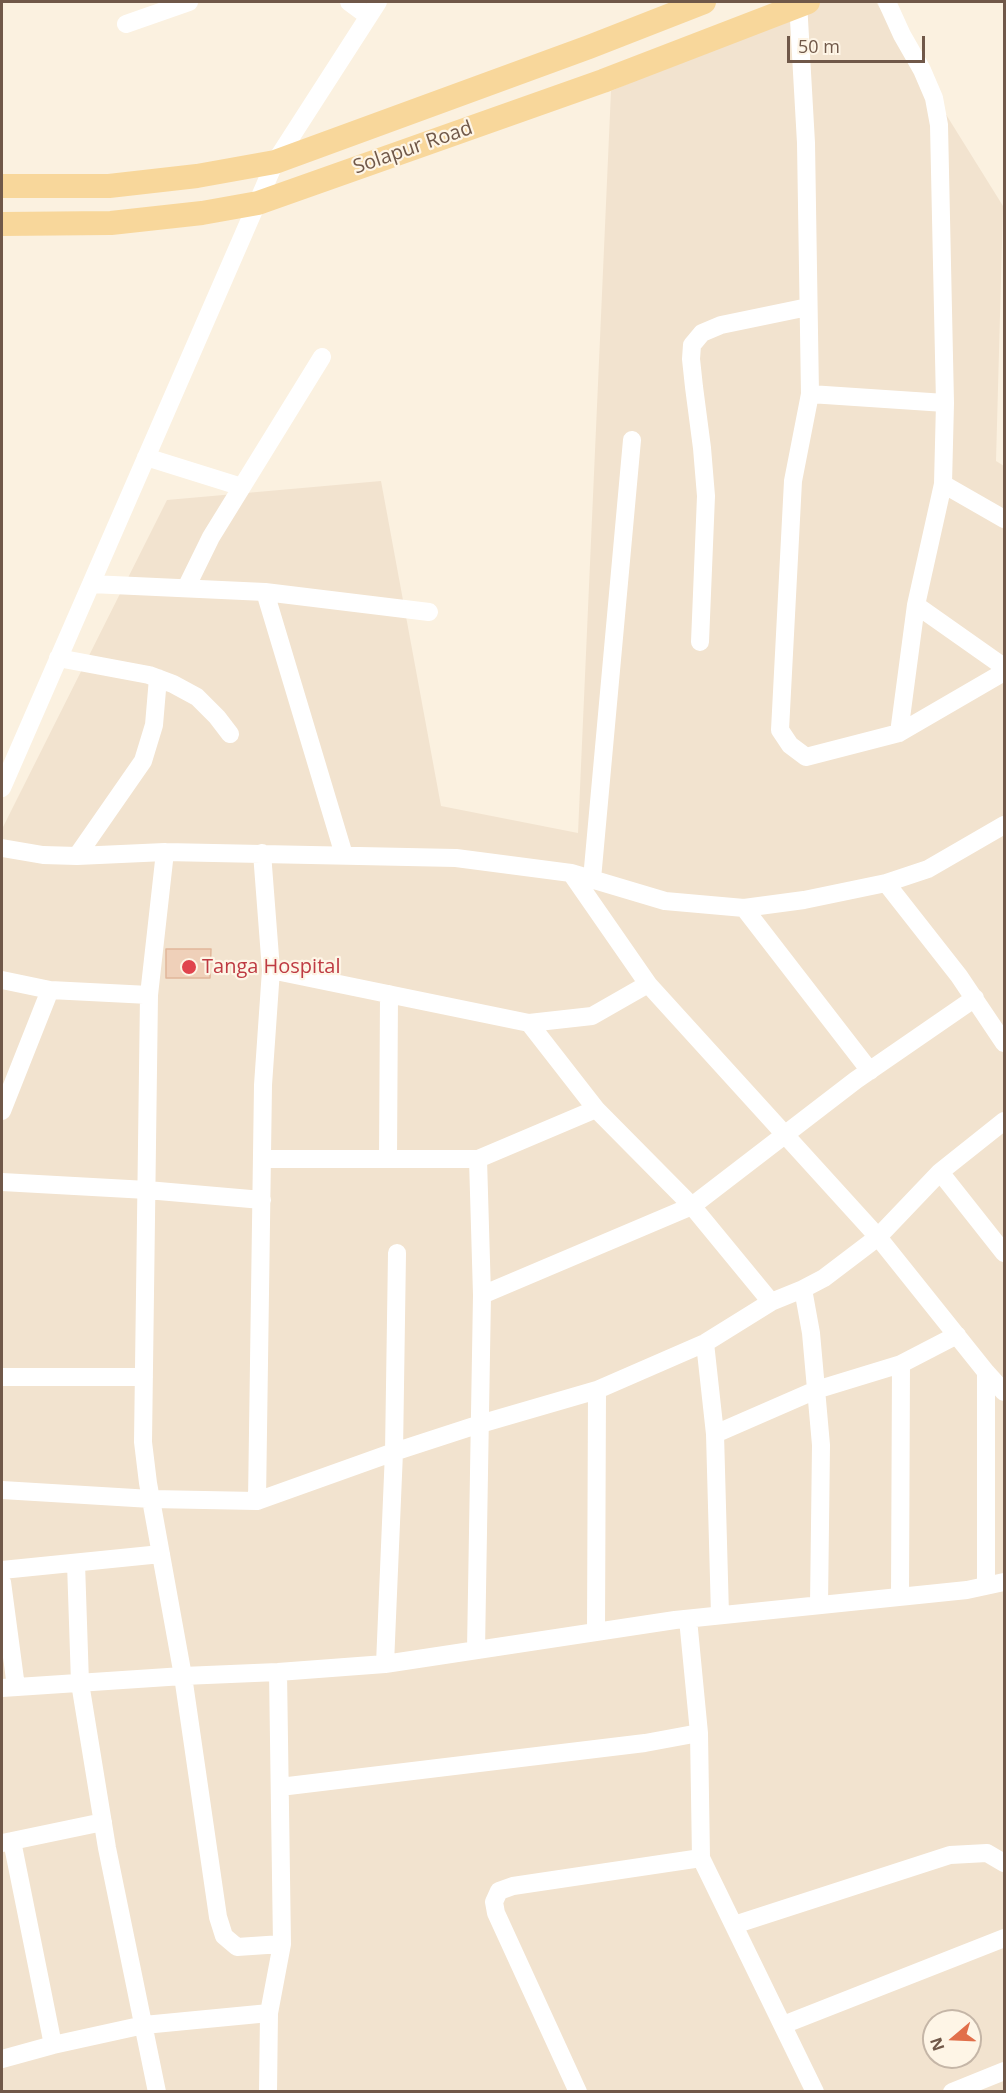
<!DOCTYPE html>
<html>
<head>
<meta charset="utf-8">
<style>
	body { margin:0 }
	#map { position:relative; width:1006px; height:2093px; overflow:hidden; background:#fbf1e0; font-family:"Open Sans",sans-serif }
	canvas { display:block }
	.frame { position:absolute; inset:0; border:3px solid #705849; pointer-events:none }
	.north { position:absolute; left:922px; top:2009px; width:60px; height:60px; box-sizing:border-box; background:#fef5e6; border:2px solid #c5b6a7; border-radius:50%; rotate:251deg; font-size:16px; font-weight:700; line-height:24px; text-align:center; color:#705849 }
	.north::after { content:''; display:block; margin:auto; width:21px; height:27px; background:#e16f4a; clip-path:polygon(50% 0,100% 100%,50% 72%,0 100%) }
	.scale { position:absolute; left:787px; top:36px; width:138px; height:27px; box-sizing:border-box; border:3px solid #705849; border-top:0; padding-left:8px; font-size:18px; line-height:21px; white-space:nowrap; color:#705849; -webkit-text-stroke:4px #fef5e6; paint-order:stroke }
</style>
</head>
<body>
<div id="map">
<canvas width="1006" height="2093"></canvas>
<div class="frame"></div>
<div class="north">N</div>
<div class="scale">50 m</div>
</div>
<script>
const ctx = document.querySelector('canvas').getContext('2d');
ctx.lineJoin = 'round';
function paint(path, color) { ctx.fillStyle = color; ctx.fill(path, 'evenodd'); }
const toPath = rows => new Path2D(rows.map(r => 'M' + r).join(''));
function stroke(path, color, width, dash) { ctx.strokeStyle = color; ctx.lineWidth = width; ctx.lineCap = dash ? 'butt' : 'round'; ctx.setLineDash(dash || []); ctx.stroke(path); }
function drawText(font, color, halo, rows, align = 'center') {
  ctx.font = font + ' "Open Sans",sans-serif'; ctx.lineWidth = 4.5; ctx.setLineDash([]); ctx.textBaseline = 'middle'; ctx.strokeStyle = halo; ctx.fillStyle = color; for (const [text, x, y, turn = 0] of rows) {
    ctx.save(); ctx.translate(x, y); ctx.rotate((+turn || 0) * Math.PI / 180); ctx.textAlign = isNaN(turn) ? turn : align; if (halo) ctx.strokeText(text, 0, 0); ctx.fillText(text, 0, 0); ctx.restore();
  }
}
paint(toPath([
	[820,2,876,2,1003,206,996,461,1004,466,1004,2091,2,2091,2,829,167,500,381,481,441,806,578,833,611,91],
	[934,2021,970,2021,970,2057,934,2057]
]), '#f2e3cf');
const building = toPath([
	[166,949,211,949,210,978,166,978,166,949]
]);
paint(building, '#efd0b9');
stroke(building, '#e1b79a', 1.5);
stroke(toPath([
	[349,2,368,16],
	[798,2,806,143,810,394,793,481,780,730,790,745,806,757,899,733,1004,672],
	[887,2,902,35,922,70,934,98,939,125,945,403,943,484,916,605,899,733],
	[126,24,189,2],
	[810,394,945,403],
	[146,457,242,487],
	[943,484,1004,519],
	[91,584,265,592,429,612],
	[186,588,211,537,322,357],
	[265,592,344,855],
	[916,605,1004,667],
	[700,642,706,496,702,448,694,387,691,359,692,345,702,333,721,325,808,307],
	[58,658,149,675,173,684,197,697,217,717,230,734],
	[2,788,275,162,378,2],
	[2,848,43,855,77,856,165,852,456,858,571,873,665,901,744,908,804,900,886,883,928,869,1004,825],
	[165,852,149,995,143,1442,148,1483,183,1676,218,1917,224,1936,237,1947,282,1944],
	[77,856,143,761,154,725,158,678],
	[592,879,632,440],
	[886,883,959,976,1004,1043],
	[744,908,870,1071],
	[271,970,529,1023,596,1109],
	[2,980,50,990,149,995],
	[648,984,878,1237,986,1372,986,1586],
	[529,1023,592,1016,648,984,571,873],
	[2,1111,50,990],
	[262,1159,478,1159],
	[388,1159,389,994],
	[940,1172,1004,1253],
	[2,1182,147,1190,262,1200],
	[482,1295,692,1206,856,1080,975,998],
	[705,1343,715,1434,720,1615],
	[986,1372,1004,1392],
	[2,1377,144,1377],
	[715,1434,816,1390,901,1364],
	[2,1490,151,1499,257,1501,394,1452,480,1424,597,1390],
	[257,1501,263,1085,271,970,262,853],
	[76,1563,80,1683,107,1848,157,2092],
	[2,1570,161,1554],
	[2,1582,16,1687],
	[900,1597,901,1364,957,1335],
	[819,1605,821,1445,811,1333,803,1289,824,1278,878,1237,940,1172,1004,1121],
	[688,1619,699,1733,701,1858,815,2092],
	[596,1632,597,1390,705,1343,771,1302,803,1289],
	[476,1650,482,1295,478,1159,596,1109,692,1206,771,1302],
	[385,1664,394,1452,397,1253],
	[2,1688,183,1676,278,1672,385,1664,675,1620,967,1590,1004,1582],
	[280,1787,645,1743,699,1733],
	[12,1841,103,1822],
	[2,1843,12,1841,53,2045],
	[734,1925,950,1855,987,1853,1004,1863],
	[783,2025,1004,1938],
	[2,2059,53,2045,144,2025,269,2013],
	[268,2092,269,2013,282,1944,278,1672],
	[578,2092,496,1913,494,1902,499,1891,513,1886,701,1858],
	[952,2092,1004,2071]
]), '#fff', 18);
stroke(toPath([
	[2,186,109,186,197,176,275,162,589,47,704,2],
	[2,224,111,223,202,213,258,203,603,81,808,2]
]), '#f8d79b', 24);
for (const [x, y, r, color] of [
	[189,967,8,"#e0444e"]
]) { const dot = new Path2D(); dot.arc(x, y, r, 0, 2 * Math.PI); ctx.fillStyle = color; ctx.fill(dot); stroke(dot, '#fef5e6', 2); }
drawText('20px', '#705849', '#fef5e6', [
	["Solapur Road",413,148,-19]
]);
drawText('20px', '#be3a42', '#fef5e6', [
	["Tanga Hospital",202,967]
], 'left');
</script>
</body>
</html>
